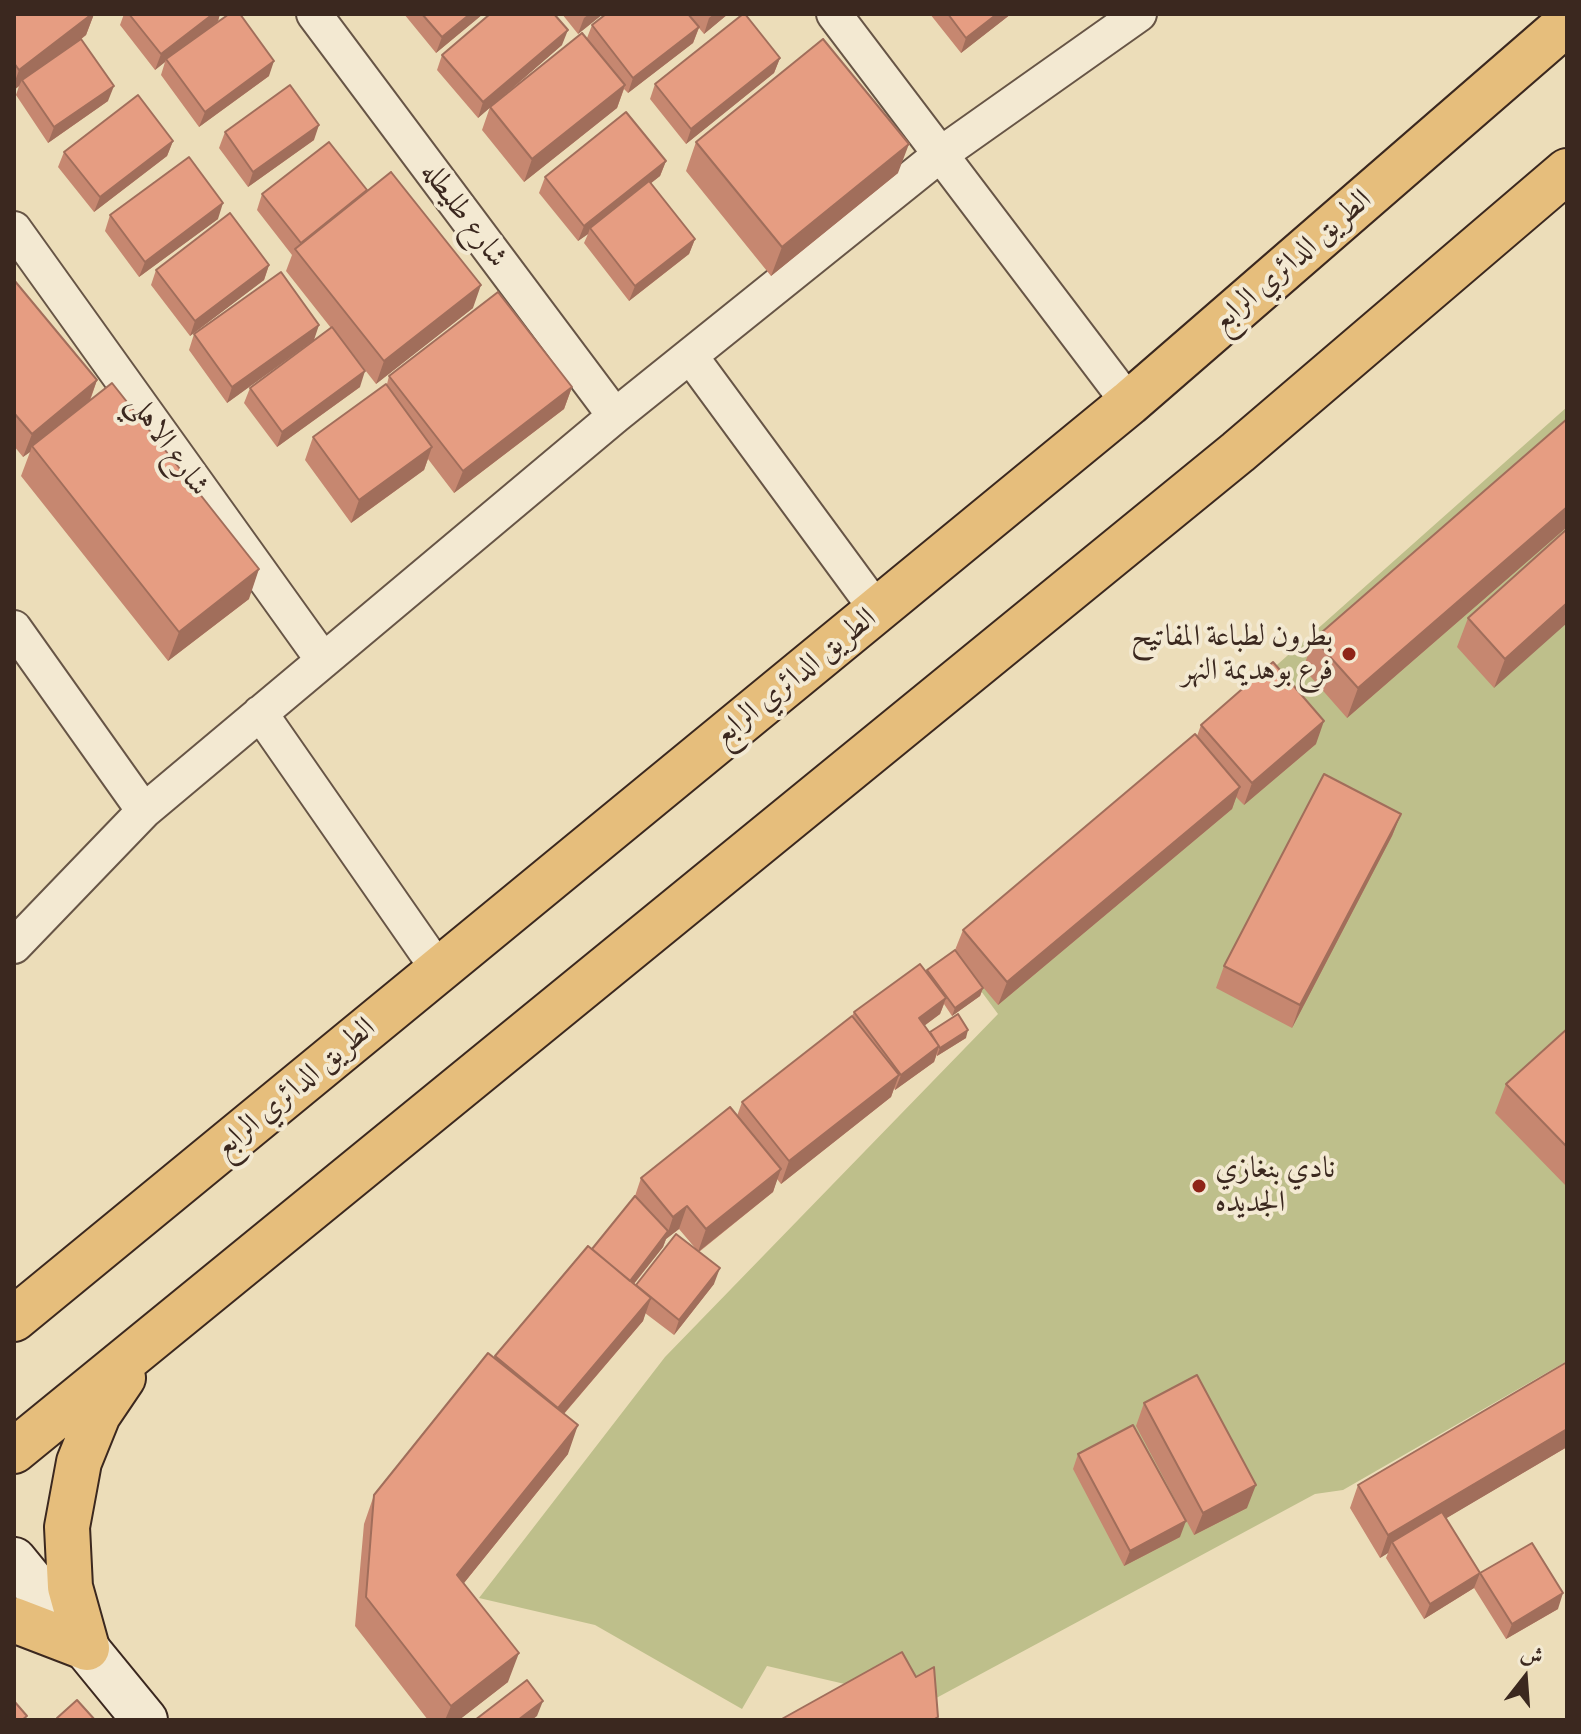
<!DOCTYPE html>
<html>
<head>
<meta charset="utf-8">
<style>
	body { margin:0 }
	#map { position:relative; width:1581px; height:1734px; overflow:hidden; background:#ecddb9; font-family:"EB Garamond",Amiri,serif }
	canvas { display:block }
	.frame { position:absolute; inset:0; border:16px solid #3b281f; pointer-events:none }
	.north { position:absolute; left:1485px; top:1638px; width:80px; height:80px; -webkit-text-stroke:6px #f3e9d2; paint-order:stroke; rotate:17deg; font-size:22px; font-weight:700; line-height:32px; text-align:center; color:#3b281f }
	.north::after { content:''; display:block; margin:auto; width:28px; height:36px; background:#3b281f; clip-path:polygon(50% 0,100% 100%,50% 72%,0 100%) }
</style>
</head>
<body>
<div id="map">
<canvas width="1581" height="1734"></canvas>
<div class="frame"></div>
<div class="north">ش</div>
</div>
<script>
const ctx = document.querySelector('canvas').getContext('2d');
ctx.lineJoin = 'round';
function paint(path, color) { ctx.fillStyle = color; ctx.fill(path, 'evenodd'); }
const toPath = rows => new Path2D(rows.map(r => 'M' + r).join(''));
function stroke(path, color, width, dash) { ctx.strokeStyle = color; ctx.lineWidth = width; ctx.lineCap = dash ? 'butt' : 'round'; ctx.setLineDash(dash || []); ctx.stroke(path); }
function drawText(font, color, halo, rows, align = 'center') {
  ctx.font = font + ' "EB Garamond",Amiri,serif'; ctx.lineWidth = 8; ctx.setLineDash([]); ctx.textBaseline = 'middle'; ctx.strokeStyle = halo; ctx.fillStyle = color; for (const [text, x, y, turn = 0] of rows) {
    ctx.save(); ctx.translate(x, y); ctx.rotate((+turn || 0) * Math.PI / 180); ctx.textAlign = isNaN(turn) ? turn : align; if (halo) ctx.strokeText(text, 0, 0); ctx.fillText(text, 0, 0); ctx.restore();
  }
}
paint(toPath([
	[1567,407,1567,1361,1343,1490,1315,1494,927,1703,767,1666,742,1709,595,1625,479,1598,665,1357,998,1014,953,953]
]), '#bebf8b');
const street = toPath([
	[314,14,615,416],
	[834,14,1129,403],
	[14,229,323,660],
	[691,357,877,610],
	[14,628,144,811],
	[260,713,438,969],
	[14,946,144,811,615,416,941,154,1139,14]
]);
const secondary = toPath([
	[14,1560,145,1720]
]);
const primary = toPath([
	[14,1319,1129,403,1567,23],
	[14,1451,1238,452,1567,171],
	[14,1620,87,1648],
	[87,1648,70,1587,67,1527,79,1462,98,1415,123,1378]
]);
stroke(street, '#675546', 38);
stroke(secondary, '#3b281f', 48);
stroke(primary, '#3b281f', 48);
stroke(street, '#f3e9d2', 34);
stroke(secondary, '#f3e9d2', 44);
stroke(primary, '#e6be7c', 44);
paint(toPath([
	[14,14,94,14,86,35,79,41,108,101,48,143,16,95,19,86,14,90],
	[124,14,220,14,218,21,200,35,269,76,199,127,161,75,165,62,155,70,120,25],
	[404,14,483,14,436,53],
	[562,14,603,14,578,34],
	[606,14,728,14,704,34,699,28,693,43,628,93,624,89,617,108,524,182,482,130,490,107,587,38,592,25],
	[930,14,1011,14,961,53],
	[562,45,478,118,437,70,442,55],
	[780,58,774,73,686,144,650,99,655,84],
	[225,132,314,140,248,187,219,148],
	[173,141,167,156,94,212,58,167,64,152],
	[696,142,898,173,771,276,686,171],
	[666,161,660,176,651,183,695,239,689,254,629,301,584,243,588,234,578,241,539,193,545,177],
	[367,190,366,192,473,308,376,384,351,352,360,387,277,447,244,403,250,388,331,328,286,271,292,255,257,210,262,194],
	[110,215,218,219,139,277,105,231],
	[269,265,264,280,190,336,151,285,156,270],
	[14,280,97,380,90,401,249,599,168,661,21,476,30,452,23,457,14,446],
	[194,334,314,340,227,403,189,350],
	[389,376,572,387,564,409,454,493,428,459,424,470,351,523,305,460,313,437,387,384],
	[1567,419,1567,527,1347,718,1303,668,1314,639],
	[1567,529,1494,688,1457,647,1468,618],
	[1201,725,1316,744,1244,805,1236,797,1232,809,998,1005,971,973,983,988,980,996,952,1016,944,1004,940,1014,924,1026,930,1033,930,1032,966,1038,937,1056,937,1054,934,1062,895,1090,894,1088,891,1097,781,1184,777,1179,773,1192,699,1252,714,1284,674,1335,645,1313,643,1321,564,1414,568,1454,464,1583,508,1682,459,1720,428,1720,355,1626,364,1524,374,1495,495,1356,592,1249,635,1196,641,1178,737,1116,742,1102,852,1016,854,1012,926,972,927,970,955,950,963,930,1197,736],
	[679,1229,696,1249,636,1285,634,1284,663,1247,666,1239],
	[1401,814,1392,836,1292,1028,1216,988,1224,966],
	[1567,1029,1567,1187,1495,1113,1506,1084],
	[1144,1403,1247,1508,1194,1535,1136,1426],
	[1567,1447,1446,1518,1480,1573,1558,1609,1506,1639,1474,1588,1424,1619,1386,1558,1388,1553,1380,1558,1350,1508,1358,1485],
	[1078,1454,1180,1537,1124,1566,1073,1469]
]), '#c68770');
paint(toPath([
	[92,14,94,14,86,35,24,83,22,80,19,86,14,90,14,84,19,70],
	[213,14,220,14,218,21,167,61,166,59,165,62,155,70,161,54],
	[470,14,483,14,436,53,442,37],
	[589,14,603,14,578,34,584,18],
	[714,14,728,14,704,34,709,18],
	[997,14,1011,14,961,53,966,38],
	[699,27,693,43,628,93,633,78],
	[568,30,562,45,478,118,483,102],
	[780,58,774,73,686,144,691,129],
	[274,61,269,76,199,127,205,112],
	[625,85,617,108,524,182,532,159],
	[114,86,108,101,48,143,54,127],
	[319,125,314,140,248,187,253,172],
	[173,141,167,156,94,212,100,197],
	[909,144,898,173,771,276,782,247],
	[666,161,660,176,592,230,590,228,588,234,578,241,584,226],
	[223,203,218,219,139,277,145,262],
	[695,239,689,254,629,301,635,286],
	[269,265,264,280,190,336,195,321],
	[481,285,473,308,376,384,384,361],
	[319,325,314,340,227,403,232,387],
	[365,371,360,387,277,447,282,432],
	[97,380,89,402,32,446,30,452,23,457,32,434],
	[572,387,564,409,454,493,463,471],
	[432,447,424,470,351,523,359,500],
	[1567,507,1567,527,1347,718,1358,688],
	[259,569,249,599,168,661,179,632],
	[1567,603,1567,623,1494,688,1505,659],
	[1324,721,1316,744,1244,805,1252,783],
	[1240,787,1232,809,998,1005,1007,982],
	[1401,814,1392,836,1292,1028,1300,1005],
	[983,988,980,996,952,1016,955,1008],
	[946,998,940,1014,913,1034,919,1018],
	[968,1030,966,1038,937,1056,940,1048],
	[939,1046,934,1062,895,1090,901,1075],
	[899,1075,891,1097,781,1184,789,1161],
	[781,1169,773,1192,698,1252,706,1229],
	[687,1206,679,1229,666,1239,663,1247,624,1296,630,1281,668,1232,673,1217],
	[720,1268,714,1284,674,1335,679,1320],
	[651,1298,643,1321,549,1431,558,1408],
	[578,1425,568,1454,447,1604,457,1575],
	[1567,1429,1567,1447,1396,1548,1392,1542,1388,1553,1380,1558,1388,1535],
	[1256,1485,1247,1508,1194,1535,1203,1513],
	[1186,1521,1180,1537,1124,1566,1130,1551],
	[1480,1573,1474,1588,1424,1619,1430,1604],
	[1563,1593,1558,1609,1506,1639,1512,1624],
	[519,1653,508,1682,459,1720,445,1720,451,1706],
	[543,1701,537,1716,532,1720,518,1720]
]), '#a16e5b');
const building = toPath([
	[14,14,92,14,19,70,14,63,14,14],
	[129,14,213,14,161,54,129,14],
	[229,14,240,14,274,61,205,112,166,59,229,14],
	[422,14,470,14,442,37,422,14],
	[490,14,554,14,568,30,483,102,442,55,490,14],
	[606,14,688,14,699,27,633,78,592,25,606,14],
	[743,14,745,14,780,58,691,129,655,84,743,14],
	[948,14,997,14,966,38,948,14],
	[582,33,625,85,532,159,490,107,582,33],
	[81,39,114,86,54,127,22,80,81,39],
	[823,39,909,144,782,247,696,142,823,39],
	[290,85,319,125,253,172,225,132,290,85],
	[138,95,173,141,100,197,64,152,138,95],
	[626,112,666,161,584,226,545,177,626,112],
	[329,142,367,190,301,243,262,194,329,142],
	[189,157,223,203,145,262,110,215,189,157],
	[391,172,481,285,384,361,295,249,391,172],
	[649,181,695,239,635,286,590,228,649,181],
	[230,213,269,265,195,321,156,270,230,213],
	[281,272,319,325,232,387,194,334,281,272],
	[14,280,97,380,32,434,14,413,14,280],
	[498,292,572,387,463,471,389,376,498,292],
	[332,327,365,371,282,432,250,388,332,327],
	[112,383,259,569,179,632,32,446,112,383],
	[386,384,432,447,359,500,313,437,386,384],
	[1567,419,1567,507,1358,688,1314,639,1567,419],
	[1567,529,1567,603,1505,659,1468,618,1567,529],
	[1273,662,1324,721,1252,783,1201,725,1273,662],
	[1195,734,1240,787,1007,982,963,930,1195,734],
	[1324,774,1401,814,1300,1005,1224,966,1324,774],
	[955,950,983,988,955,1008,927,970,955,950],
	[920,964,946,998,919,1018,939,1046,901,1075,854,1012,920,964],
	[958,1014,968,1030,940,1048,930,1032,958,1014],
	[852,1016,899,1075,789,1161,742,1102,852,1016],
	[1567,1029,1567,1147,1506,1084,1567,1029],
	[730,1107,781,1169,706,1229,687,1206,673,1217,641,1178,730,1107],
	[635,1196,668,1231,630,1281,592,1249,635,1196],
	[676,1234,720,1268,679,1320,636,1285,676,1234],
	[588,1246,651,1298,558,1408,495,1356,588,1246],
	[488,1353,578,1425,457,1575,519,1653,451,1706,366,1597,374,1495,488,1353],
	[1567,1362,1567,1429,1388,1535,1358,1485,1567,1362],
	[1197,1375,1256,1485,1203,1513,1144,1403,1197,1375],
	[1133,1425,1186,1521,1130,1551,1078,1454,1133,1425],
	[1442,1512,1480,1573,1430,1604,1392,1542,1442,1512],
	[1532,1543,1563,1593,1512,1624,1480,1573,1532,1543],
	[902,1652,916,1677,934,1667,938,1717,933,1720,780,1720,902,1652],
	[527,1680,543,1701,518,1720,475,1720,527,1680],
	[77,1700,95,1720,58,1720,57,1718,77,1700],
	[14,1701,27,1716,22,1720,14,1720,14,1701]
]);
paint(building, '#e69d82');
stroke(building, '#a16e5b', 2);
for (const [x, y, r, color] of [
	[1349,654,8,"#8f2418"],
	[1199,1186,8,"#8f2418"]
]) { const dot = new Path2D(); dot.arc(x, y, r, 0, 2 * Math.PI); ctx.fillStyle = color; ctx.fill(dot); stroke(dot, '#f3e9d2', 3); }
drawText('30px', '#3b281f', '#f3e9d2', [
	["شارع طليطله",464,215,53],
	["الطريق الدائري الرابع",1292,261,-41],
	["شارع الاهلي",168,445,54],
	["الطريق الدائري الرابع",795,677,-39],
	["الطريق الدائري الرابع",295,1088,-40]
]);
drawText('30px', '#3b281f', '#f3e9d2', [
	["بطرون لطباعة المفاتيح",1333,637],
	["فرع بوهديمة النهر",1333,671],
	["نادي بنغازي",1215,1169,"left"],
	["الجديده",1215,1203,"left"]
], 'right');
</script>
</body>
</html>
